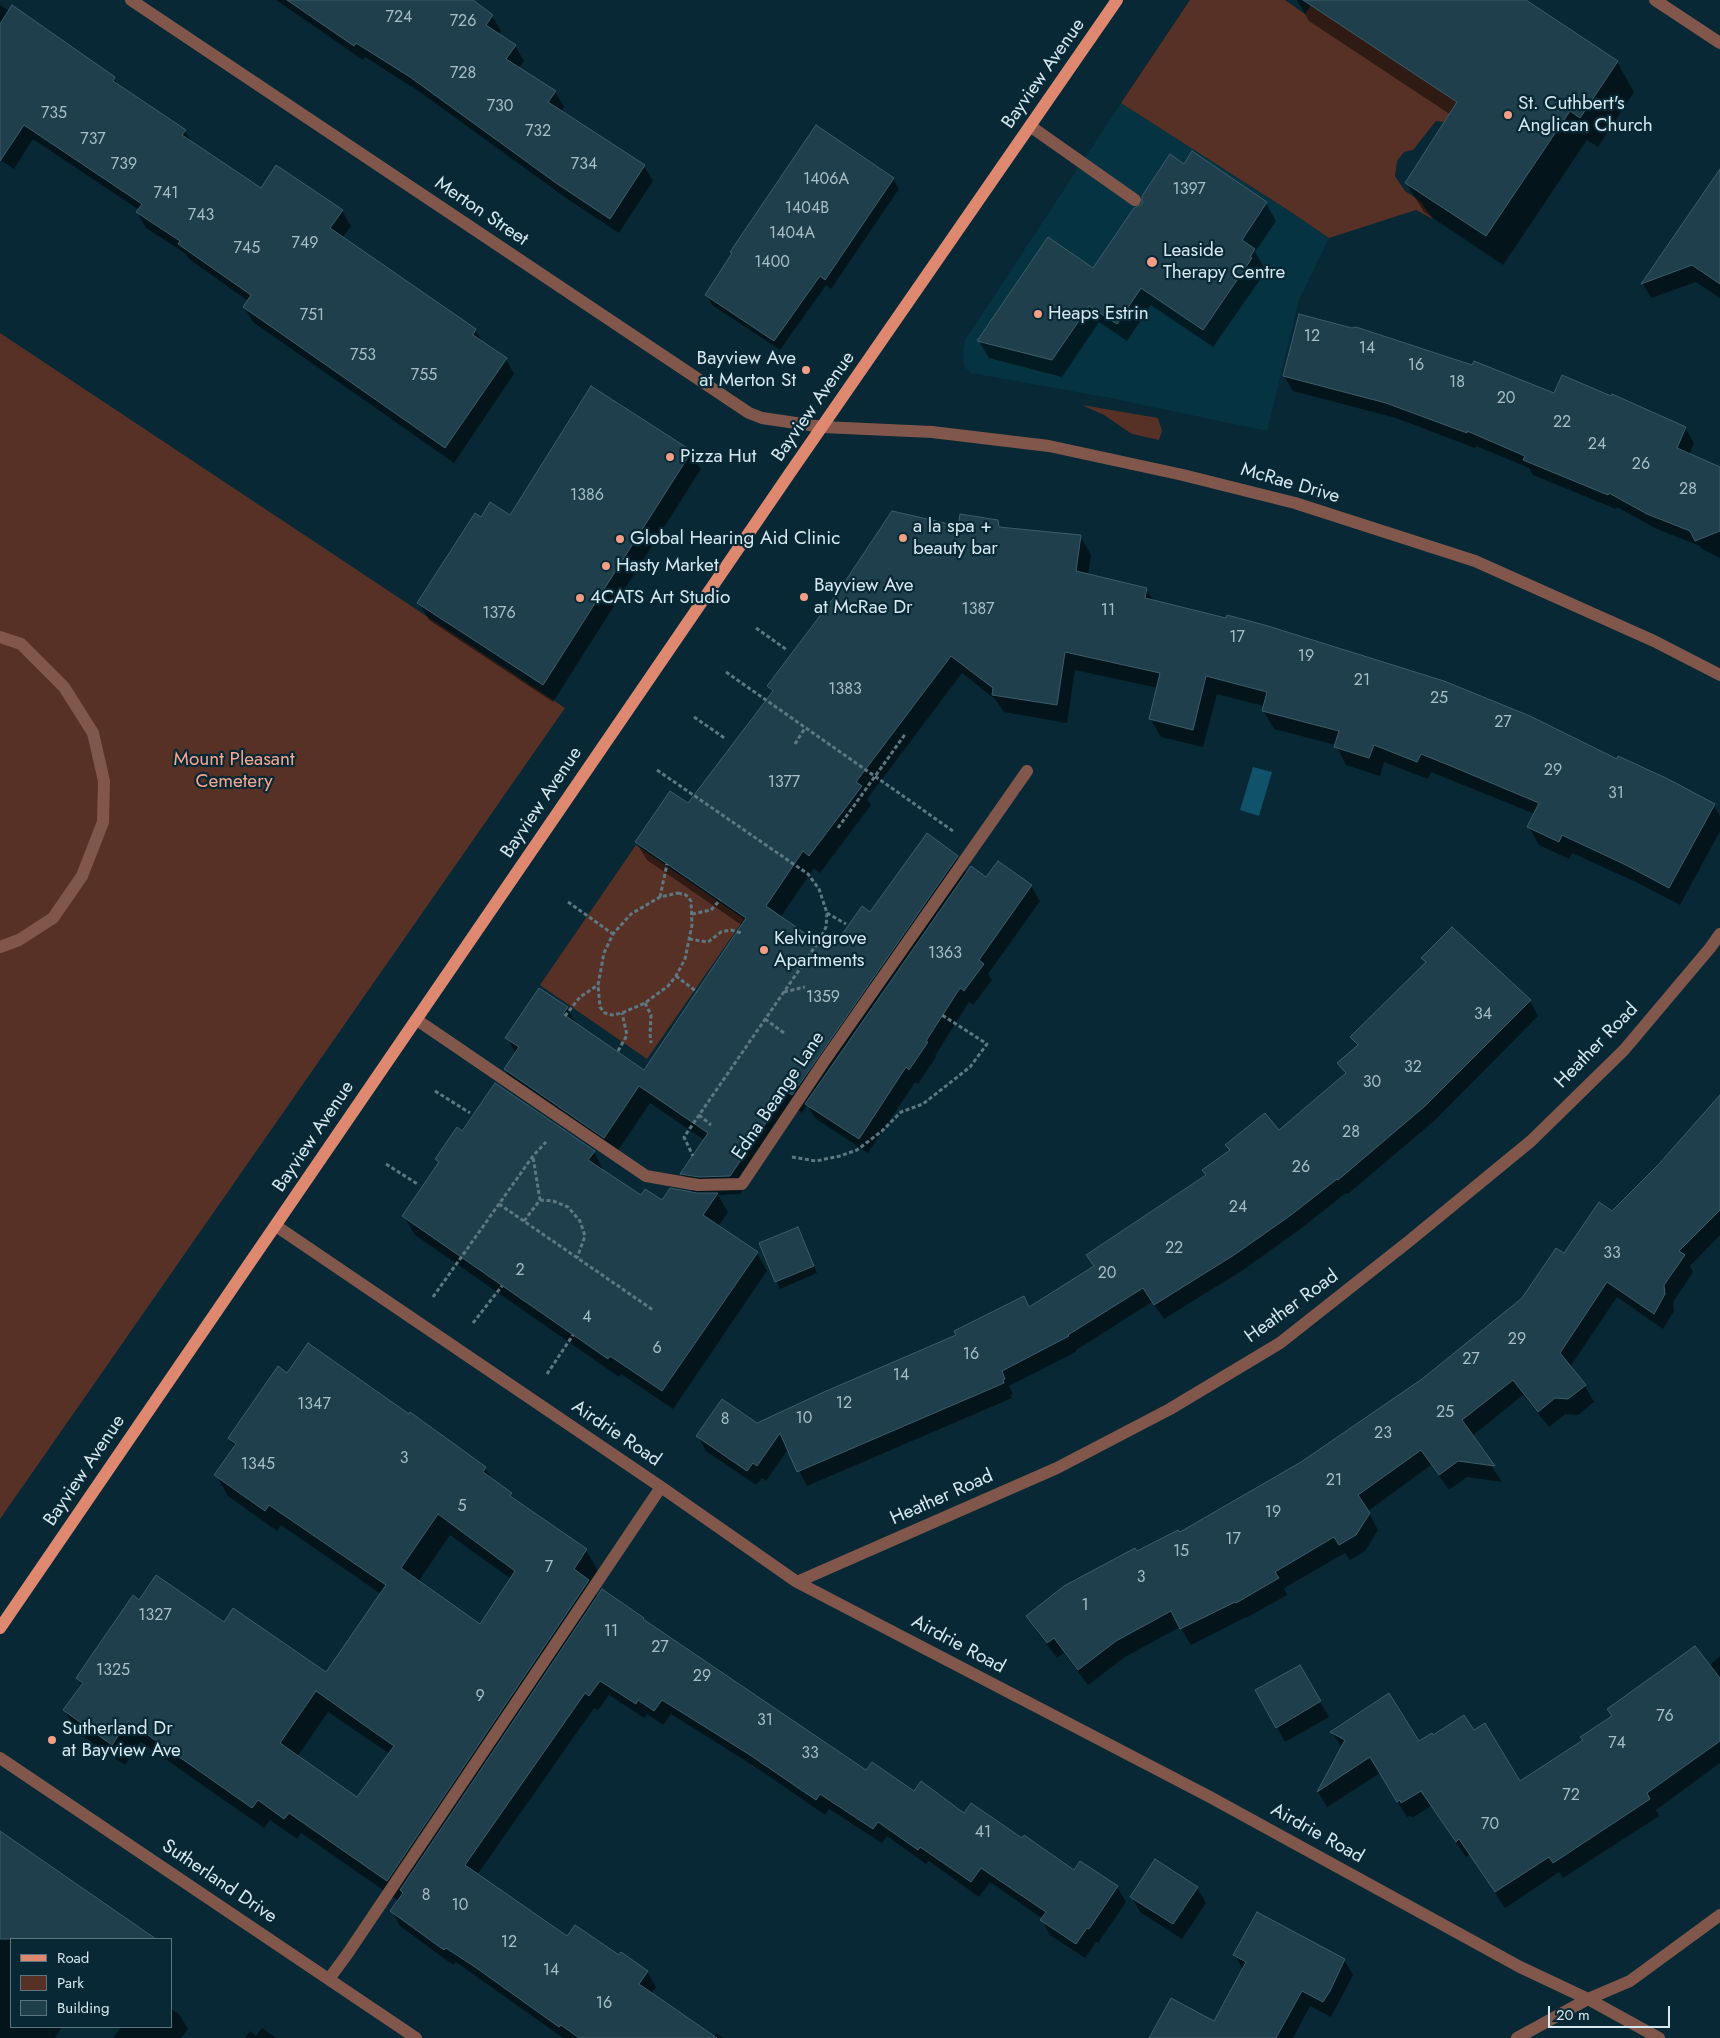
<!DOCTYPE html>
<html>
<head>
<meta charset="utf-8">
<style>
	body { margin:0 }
	#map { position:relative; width:1720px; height:2038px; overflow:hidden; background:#072834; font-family:Jost,sans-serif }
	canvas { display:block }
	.legend { position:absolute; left:10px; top:1938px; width:162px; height:90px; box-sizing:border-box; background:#072834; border:1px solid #5a757f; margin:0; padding:6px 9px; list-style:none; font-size:15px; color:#d6e8f0 }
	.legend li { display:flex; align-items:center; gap:10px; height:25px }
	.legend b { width:25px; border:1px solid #5a757f }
	.scale { position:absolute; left:1548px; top:2006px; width:122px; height:22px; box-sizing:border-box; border:2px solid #d6e8f0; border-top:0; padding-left:6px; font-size:15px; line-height:18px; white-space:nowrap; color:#d6e8f0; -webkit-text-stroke:4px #072834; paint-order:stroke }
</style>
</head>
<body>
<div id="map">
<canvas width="1720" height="2038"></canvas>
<ul class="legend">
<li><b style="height:6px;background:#df8870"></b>Road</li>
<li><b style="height:14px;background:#583126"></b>Park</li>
<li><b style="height:14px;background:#1f3f4c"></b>Building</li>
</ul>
<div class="scale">20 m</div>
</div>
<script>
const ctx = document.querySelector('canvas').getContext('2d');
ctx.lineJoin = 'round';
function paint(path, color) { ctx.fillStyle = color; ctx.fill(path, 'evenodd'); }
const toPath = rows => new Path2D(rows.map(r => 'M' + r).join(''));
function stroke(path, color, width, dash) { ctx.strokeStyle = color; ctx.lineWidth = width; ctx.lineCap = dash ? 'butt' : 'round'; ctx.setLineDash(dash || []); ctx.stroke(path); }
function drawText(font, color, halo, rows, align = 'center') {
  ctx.font = font + ' Jost,sans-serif'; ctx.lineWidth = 4.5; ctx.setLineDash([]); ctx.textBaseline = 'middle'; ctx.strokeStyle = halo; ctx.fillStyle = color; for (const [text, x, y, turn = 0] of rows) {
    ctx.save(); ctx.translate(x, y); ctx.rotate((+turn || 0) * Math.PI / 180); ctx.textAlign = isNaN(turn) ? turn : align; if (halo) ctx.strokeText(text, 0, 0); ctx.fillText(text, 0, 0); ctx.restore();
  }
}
paint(toPath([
	[1121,103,1291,212,1329,238,1299,300,1267,431,1110,398,971,373,964,366,963,353,965,340]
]), '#053342');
paint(toPath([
	[1190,0,1285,0,1305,14,1311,5,1458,102,1444,122,1436,121,1413,150,1404,152,1397,161,1395,176,1405,191,1420,201,1433,219,1416,210,1329,238,1291,212,1121,103],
	[0,333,565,708,0,1519],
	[1082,405,1158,418,1162,431,1159,440,1132,434,1104,415],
	[636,845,744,919,647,1059,540,985]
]), '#583126');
paint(toPath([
	[1253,767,1272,772,1259,816,1240,810]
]), '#0f5269');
paint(toPath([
	[276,0,471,0,492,16,501,31,499,35,515,46,524,61,519,68,555,91,564,107,560,112,644,166,653,181,619,233,566,198,420,92,365,57,363,60],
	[1297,0,1523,0,1617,62,1634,92,1598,147,1587,140,1503,265,1424,212,1406,183,1451,115,1309,21],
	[0,5,114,78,119,87,185,131,193,144,262,190,342,211,351,226,342,238,475,330,483,343,506,359,514,374,454,463,253,322,244,307,248,301,189,259,185,253,146,228,137,212,139,210,33,139,14,169,0,160],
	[816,127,893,179,899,189,831,289,826,285,780,350,712,305,706,295,733,255,731,252],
	[1184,165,1266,203,1276,221,1255,252,1264,267,1260,274,1262,277,1213,347,1151,305,1127,341,1099,322,1062,377,989,358,979,341,1093,269,1143,205],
	[1714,181,1720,185,1720,298,1696,282,1651,298,1643,284],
	[1284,376,1555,395,1685,428,1694,443,1689,455,1720,469,1720,558,1702,549,1700,546,1657,529,1617,507,1616,509,1533,475,1529,468,1476,446,1475,448,1396,418,1293,391],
	[691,452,701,469,553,702,429,620,419,603,482,518,510,516],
	[997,522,1001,529,1080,536,1091,555,1088,575,1146,589,1154,601,1618,760,1714,805,1720,816,1720,831,1680,905,1638,883,1572,853,1569,859,1539,845,1529,827,1535,814,1431,772,1428,779,1384,762,1380,776,1346,765,1336,745,1274,729,1263,710,1264,706,1217,694,1203,747,1161,737,1150,718,1158,688,1075,670,1067,723,1004,712,996,700,962,673,867,799,871,805,820,873,814,868,780,918,829,951,870,914,957,857,967,874,987,879,998,863,1031,886,1040,901,988,974,992,980,973,1005,969,1002,935,1056,936,1057,918,1084,915,1082,868,1153,816,1119,807,1105,802,1113,798,1110,740,1194,718,1195,728,1212,718,1227,757,1253,767,1271,673,1409,621,1374,619,1377,415,1235,404,1216,440,1164,437,1159,463,1133,594,1152,604,1172,642,1196,662,1202,693,1194,681,1174,704,1140,650,1103,615,1155,516,1088,505,1069,516,1054,507,1038,567,1008,577,1025,645,1071,743,926,647,860,636,842,688,805,773,693,769,687,959,528],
	[1423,958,1530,1001,1538,1016,1434,1121,1348,1194,1346,1193,1299,1230,1243,1270,1164,1319,1152,1302,1076,1350,1076,1352,1009,1386,1013,1394,1010,1395,1012,1398,807,1486,788,1449,766,1481,762,1478,756,1485,706,1451,698,1436,757,1425,1029,1308,1095,1267,1088,1256,1207,1176,1230,1151,1227,1145,1278,1132,1346,1075,1339,1063,1357,1047,1351,1037,1426,963],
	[1720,1097,1720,1235,1690,1266,1693,1272,1673,1302,1674,1311,1663,1329,1617,1297,1570,1367,1585,1386,1594,1402,1578,1415,1565,1414,1549,1427,1523,1395,1472,1436,1502,1482,1467,1477,1449,1490,1431,1465,1368,1511,1378,1530,1365,1551,1350,1560,1345,1553,1284,1588,1287,1595,1246,1618,1246,1617,1191,1645,1180,1627,1125,1657,1088,1685,1064,1653,1057,1658,1037,1632,1027,1616,1136,1553,1179,1534,1302,1463,1423,1380,1523,1299,1564,1255,1612,1213,1658,1166],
	[798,1228,817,1273,780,1289,760,1243],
	[287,1374,485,1468,493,1481,511,1494,515,1501,586,1550,598,1571,590,1583,598,1598,643,1618,645,1623,867,1772,1022,1840,1075,1871,1117,1887,1126,1902,1098,1943,1096,1942,1085,1958,1050,1935,1042,1920,1043,1919,990,1882,979,1897,929,1861,926,1864,887,1836,882,1843,829,1809,825,1815,760,1770,671,1714,663,1725,647,1714,644,1718,609,1695,598,1710,594,1708,477,1875,568,1938,619,1957,647,1972,656,1987,651,1994,714,2037,716,2033,723,2038,563,2038,456,1962,453,1965,400,1926,392,1911,399,1901,301,1833,297,1839,270,1820,264,1828,141,1742,125,1765,77,1732,65,1711,82,1686,78,1678,139,1602,224,1623,326,1674,381,1594,281,1525,277,1531,228,1496,216,1475,235,1448,229,1438],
	[450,1535,511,1579,480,1625,418,1582],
	[328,1712,390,1754,358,1799,297,1757],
	[1720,1656,1720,1763,1656,1810,1659,1816,1563,1878,1559,1872,1505,1908,1470,1855,1466,1857,1431,1806,1412,1818,1410,1816,1407,1817,1380,1773,1327,1807,1318,1792,1342,1748,1332,1732,1419,1742,1432,1736,1474,1732,1520,1782,1709,1666],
	[1299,1666,1329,1717,1285,1742,1257,1691],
	[0,1833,142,1931,147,1939,11,1939,11,2027,62,2027,55,2037,57,2038,0,2038],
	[1197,1888,1206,1903,1182,1939,1140,1912,1132,1897],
	[1235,1955,1344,1960,1353,1975,1331,2017,1310,2006,1293,2038,1151,2038,1214,2023,1243,1970],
	[171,2009,179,2014,188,2029,181,2038,113,2038,121,2027,171,2027],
	[262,2028,276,2038,245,2038,250,2031,256,2036]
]), '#0007');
const building = toPath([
	[287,0,473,0,493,15,486,25,516,45,506,59,556,91,548,102,645,165,610,219,556,183,410,77,356,43,354,46,287,0],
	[1303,0,1526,0,1618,61,1580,118,1570,111,1486,236,1405,183,1457,102,1303,0],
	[12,5,115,77,113,81,186,130,182,135,261,188,276,165,343,210,330,228,476,329,473,335,507,358,445,448,243,307,251,295,178,244,180,241,136,212,142,204,24,125,0,161,0,24,12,5],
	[816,125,894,178,825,280,820,276,774,341,705,295,732,253,730,252,816,125],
	[1192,151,1267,202,1242,240,1255,249,1250,257,1252,258,1203,330,1141,288,1117,324,1089,306,1052,360,977,341,1048,237,1093,268,1134,208,1142,204,1142,196,1170,154,1184,164,1192,151],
	[1720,169,1720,284,1692,265,1641,284,1720,169],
	[1299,314,1352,328,1356,327,1472,365,1474,361,1554,393,1562,375,1611,396,1612,394,1686,427,1677,448,1720,467,1720,531,1695,541,1690,531,1647,514,1609,493,1608,495,1523,460,1525,456,1467,431,1467,433,1386,403,1283,376,1299,314],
	[591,386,692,451,543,685,417,603,475,513,481,517,490,502,510,515,591,386],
	[892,511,958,526,960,514,998,520,999,527,1081,535,1076,571,1147,588,1145,598,1226,618,1227,615,1268,626,1444,681,1530,716,1617,759,1618,756,1668,779,1715,804,1669,888,1626,865,1562,835,1559,842,1527,827,1539,803,1451,766,1421,754,1417,762,1374,745,1369,758,1334,747,1339,731,1262,711,1267,692,1206,676,1193,730,1149,719,1160,673,1065,652,1057,705,992,695,993,688,951,656,856,782,862,786,809,856,803,851,766,906,829,950,837,939,838,940,862,906,870,912,927,833,958,856,792,1095,787,1092,730,1176,699,1177,680,1174,708,1133,639,1086,604,1138,504,1069,519,1047,505,1038,539,988,568,1007,563,1014,644,1070,746,918,635,842,670,791,688,803,773,691,767,686,838,592,892,511],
	[998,861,1032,885,979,960,984,964,964,991,960,988,926,1041,928,1042,909,1070,906,1067,859,1139,805,1104,971,866,986,877,998,861],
	[1452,927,1531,1000,1425,1106,1338,1180,1337,1179,1291,1215,1234,1255,1154,1305,1143,1288,1068,1335,1069,1336,1002,1371,1005,1379,1003,1380,1004,1383,797,1472,780,1433,757,1466,753,1463,747,1471,696,1436,722,1399,757,1423,824,1392,956,1335,954,1331,1024,1296,1029,1307,1094,1266,1086,1255,1206,1175,1202,1170,1230,1150,1225,1145,1265,1113,1279,1130,1346,1073,1337,1063,1358,1045,1350,1037,1426,962,1421,958,1452,927],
	[495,1083,595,1151,588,1160,641,1195,645,1189,662,1200,670,1188,697,1193,718,1193,703,1215,758,1252,662,1391,610,1356,608,1359,402,1216,439,1162,435,1159,457,1127,462,1131,495,1083],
	[1720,1095,1720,1210,1679,1251,1685,1255,1664,1285,1665,1294,1654,1314,1607,1282,1560,1353,1586,1385,1568,1399,1555,1398,1538,1412,1513,1380,1462,1420,1495,1466,1458,1461,1439,1475,1421,1450,1358,1495,1370,1513,1356,1535,1339,1545,1334,1537,1275,1572,1279,1578,1236,1603,1235,1602,1180,1629,1171,1611,1116,1641,1078,1670,1054,1638,1047,1643,1026,1616,1064,1586,1135,1548,1137,1551,1178,1530,1180,1532,1301,1462,1422,1379,1522,1298,1556,1248,1564,1253,1599,1202,1612,1211,1658,1165,1720,1095],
	[798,1227,814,1266,775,1282,759,1243,798,1227],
	[308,1343,409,1414,410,1412,486,1467,483,1472,512,1493,510,1496,587,1549,574,1569,589,1580,387,1881,289,1813,284,1819,258,1800,252,1808,128,1721,112,1745,63,1710,83,1683,76,1678,133,1595,139,1600,156,1575,224,1622,233,1608,326,1672,386,1585,269,1505,265,1511,214,1475,236,1444,228,1438,278,1366,287,1373,308,1343],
	[438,1514,515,1571,480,1624,401,1568,438,1514],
	[316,1691,394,1746,357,1797,280,1743,316,1691],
	[602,1589,644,1618,643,1619,866,1770,872,1762,914,1791,921,1781,964,1813,971,1803,1022,1838,1024,1835,1074,1870,1080,1861,1118,1886,1089,1929,1087,1928,1076,1944,1040,1920,1046,1912,981,1868,971,1882,920,1847,918,1850,878,1822,873,1829,820,1794,816,1800,750,1755,662,1700,654,1711,638,1700,636,1704,600,1681,589,1696,585,1693,465,1865,567,1936,575,1925,619,1955,621,1952,648,1971,639,1984,717,2038,579,2038,561,2025,559,2027,475,1967,446,1948,444,1950,390,1911,403,1893,400,1890,602,1589],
	[1695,1646,1720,1678,1720,1741,1647,1793,1650,1799,1553,1863,1549,1857,1495,1892,1459,1839,1456,1842,1421,1791,1401,1803,1400,1800,1397,1802,1370,1757,1317,1792,1345,1740,1330,1732,1389,1693,1419,1741,1432,1733,1433,1735,1464,1715,1474,1730,1485,1723,1520,1781,1583,1740,1580,1737,1612,1716,1607,1709,1695,1646],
	[1300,1665,1321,1701,1276,1728,1255,1690,1300,1665],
	[0,1831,156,1939,0,1939,0,1831],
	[1155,1859,1198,1887,1173,1924,1130,1897,1155,1859],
	[1257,1912,1345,1959,1330,1991,1323,2002,1302,1991,1276,2038,1149,2038,1171,1998,1214,2021,1246,1962,1233,1955,1257,1912]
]);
paint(building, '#1f3f4c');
stroke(building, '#3c5d6a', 1);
stroke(toPath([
	[756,628,787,650],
	[726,672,953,831],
	[694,717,726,739],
	[795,744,805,728],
	[657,770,808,874,819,889,827,913,826,927,819,941,684,1137,693,1156],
	[838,828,906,733],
	[678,893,686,895,691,901,692,925,685,959,676,976,668,986,645,1003,622,1013,612,1015,605,1013,600,1007,598,985,604,953,613,934,631,914,660,897,678,893],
	[660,897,667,864],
	[568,902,613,934],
	[827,913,846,924],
	[692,914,711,910,720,900],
	[689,939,708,942,721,932,731,930,741,933],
	[676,976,697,992],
	[784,992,805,987],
	[645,1003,651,1015,650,1034,651,1043],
	[565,1016,580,997,598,985],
	[765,1019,784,1033],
	[618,1051,627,1035,622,1013],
	[435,1091,470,1113],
	[699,1115,711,1125],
	[792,1157,816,1161,840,1156,857,1150,882,1131,901,1112,923,1104,970,1067,987,1044,942,1015],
	[386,1164,419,1185],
	[540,1200,553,1201,568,1207,580,1221,585,1236,577,1258],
	[499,1204,653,1310],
	[524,1221,540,1200,533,1157],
	[433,1297,533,1156,546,1142],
	[473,1323,502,1286],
	[547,1374,573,1335]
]), '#5d7882', 3, [4, 2.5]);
stroke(toPath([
	[131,0,749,413,762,418,823,427,932,432,1049,446,1183,475,1295,503,1475,561,1654,641,1720,675],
	[1655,0,1720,43],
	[1030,126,1135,200],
	[0,637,21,644,64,687,93,733,104,781,103,822,82,876,53,918,19,940,0,947],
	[417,1020,646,1176,698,1185,742,1184,825,1060,1027,771],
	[276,1226,661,1487,797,1582,1210,1797,1520,1967,1588,1999,1659,2038],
	[797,1582,1057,1468,1170,1409,1280,1343,1408,1242,1531,1141,1624,1050,1710,948,1720,934],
	[0,1758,416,2038],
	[329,1979,348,1953,661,1487],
	[1517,2038,1588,1999,1630,1981,1720,1915]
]), '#82574b', 12);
stroke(toPath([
	[0,1628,792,470,1117,0]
]), '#df8870', 12);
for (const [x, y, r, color] of [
	[1508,115,5,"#f49e86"],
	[1152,262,6,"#f49e86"],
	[1038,314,5,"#f49e86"],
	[806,370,5,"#f49e86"],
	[670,457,5,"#f49e86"],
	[903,538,5,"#f49e86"],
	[620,539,5,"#f49e86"],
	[606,566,5,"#f49e86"],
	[804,597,5,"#f49e86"],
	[580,598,5,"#f49e86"],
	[764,950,5,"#f49e86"],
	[52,1740,5,"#f49e86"]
]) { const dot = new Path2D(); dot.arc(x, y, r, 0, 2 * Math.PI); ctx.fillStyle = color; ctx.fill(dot); stroke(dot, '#072834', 2); }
drawText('16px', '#a8bec7', null, [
	["724",399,18],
	["726",463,22],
	["728",463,74],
	["730",500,107],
	["735",54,114],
	["732",538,132],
	["737",93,140],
	["739",124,165],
	["734",584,165],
	["1406A",826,180],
	["1397",1189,190],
	["741",166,194],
	["1404B",807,209],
	["743",201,216],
	["1404A",792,234],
	["749",305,244],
	["745",247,249],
	["1400",772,263],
	["751",312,316],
	["12",1312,337],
	["14",1367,349],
	["753",363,356],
	["16",1416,366],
	["755",424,376],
	["18",1457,383],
	["20",1506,399],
	["22",1562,423],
	["24",1597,445],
	["26",1641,465],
	["28",1688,490],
	["1386",587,496],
	["1387",978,610],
	["11",1108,611],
	["1376",499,614],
	["17",1237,638],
	["19",1306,657],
	["21",1362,681],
	["1383",845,690],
	["25",1439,699],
	["27",1503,723],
	["29",1553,771],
	["1377",784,783],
	["31",1616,794],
	["1363",945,954],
	["1359",823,998],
	["34",1483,1015],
	["32",1413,1068],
	["30",1372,1083],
	["28",1351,1133],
	["26",1301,1168],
	["24",1238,1208],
	["22",1174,1249],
	["33",1612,1254],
	["2",520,1271],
	["20",1107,1274],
	["4",587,1318],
	["29",1517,1340],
	["6",657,1349],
	["16",971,1355],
	["27",1471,1360],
	["14",901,1376],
	["12",844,1404],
	["1347",314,1405],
	["25",1445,1413],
	["10",804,1419],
	["8",725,1420],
	["23",1383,1434],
	["3",404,1459],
	["1345",258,1465],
	["21",1334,1481],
	["5",462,1507],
	["19",1273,1513],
	["17",1233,1540],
	["15",1181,1552],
	["7",549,1568],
	["3",1141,1578],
	["1",1085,1606],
	["1327",155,1616],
	["11",611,1632],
	["27",660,1648],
	["1325",113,1671],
	["29",702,1677],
	["9",480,1697],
	["76",1665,1717],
	["31",765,1721],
	["74",1617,1744],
	["33",810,1754],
	["72",1571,1796],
	["70",1490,1825],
	["41",983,1833],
	["8",426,1896],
	["10",460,1906],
	["12",509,1943],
	["14",551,1971],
	["16",604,2004]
]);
drawText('19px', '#d6e8f0', '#072834', [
	["Bayview Avenue",1044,74,-55],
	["Merton Street",481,212,34],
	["Bayview Avenue",814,407,-55],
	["McRae Drive",1290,484,16],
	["Bayview Avenue",542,803,-56],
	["Heather Road",1597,1046,-46],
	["Edna Beange Lane",779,1096,-56],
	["Bayview Avenue",314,1137,-56],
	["Heather Road",1292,1307,-36],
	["Airdrie Road",616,1434,34],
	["Bayview Avenue",85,1471,-56],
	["Heather Road",942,1498,-24],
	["Airdrie Road",958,1645,28],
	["Airdrie Road",1317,1834,29],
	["Sutherland Drive",219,1882,34]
]);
drawText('19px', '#d6e8f0', '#072834', [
	["St. Cuthbert's",1518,104],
	["Anglican Church",1518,126],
	["Leaside",1163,251],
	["Therapy Centre",1163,273],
	["Heaps Estrin",1048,314],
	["Bayview Ave",796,359,"right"],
	["at Merton St",796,381,"right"],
	["Pizza Hut",680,457],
	["a la spa +",913,527],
	["beauty bar",913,549],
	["Global Hearing Aid Clinic",630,539],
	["Hasty Market",616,566],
	["Bayview Ave",814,586],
	["at McRae Dr",814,608],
	["4CATS Art Studio",590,598],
	["Kelvingrove",774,939],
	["Apartments",774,961],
	["Sutherland Dr",62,1729],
	["at Bayview Ave",62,1751]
], 'left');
drawText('19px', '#f9a68f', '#072834', [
	["Mount Pleasant",234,760],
	["Cemetery",234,782]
]);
</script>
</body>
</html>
